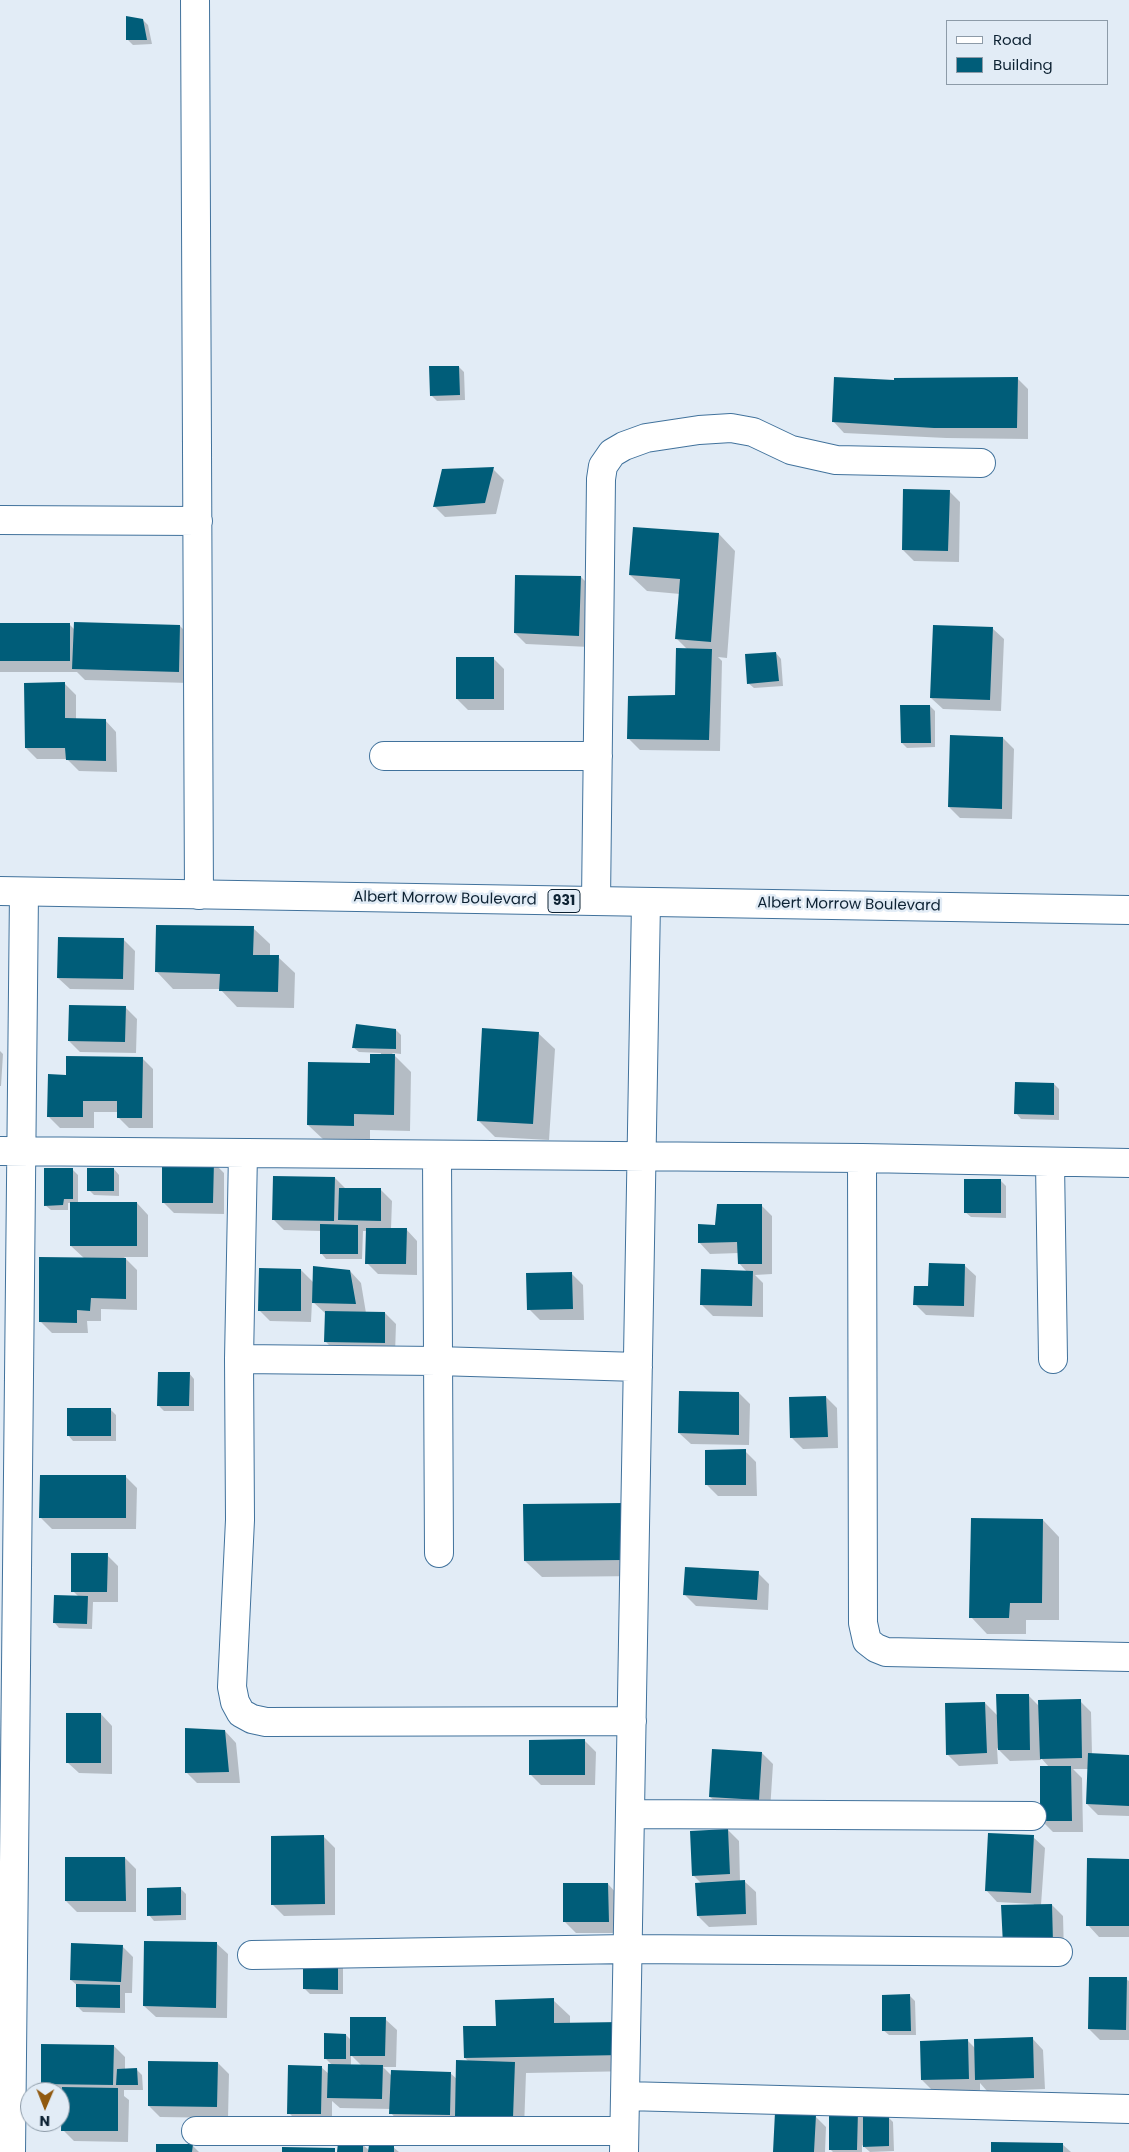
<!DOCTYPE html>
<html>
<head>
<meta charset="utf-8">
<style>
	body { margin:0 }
	#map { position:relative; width:1129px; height:2152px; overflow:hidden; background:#e2ecf6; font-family:Poppins,sans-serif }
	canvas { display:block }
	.legend { position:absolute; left:946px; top:20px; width:162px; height:65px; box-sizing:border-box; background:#e2ecf6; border:1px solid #8d9ba8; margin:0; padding:6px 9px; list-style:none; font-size:15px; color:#0d2233 }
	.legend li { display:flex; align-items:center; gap:10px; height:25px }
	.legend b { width:25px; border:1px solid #8d9ba8 }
	.north { position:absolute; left:20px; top:2082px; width:50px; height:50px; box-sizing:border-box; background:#e2ecf6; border:1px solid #8d9ba8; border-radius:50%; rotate:181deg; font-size:14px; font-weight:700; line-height:20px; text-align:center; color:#0d2233 }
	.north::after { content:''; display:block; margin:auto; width:18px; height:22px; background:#90590f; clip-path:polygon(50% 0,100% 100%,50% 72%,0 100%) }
</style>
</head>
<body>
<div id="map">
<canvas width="1129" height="2152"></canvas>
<ul class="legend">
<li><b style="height:6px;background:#fff"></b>Road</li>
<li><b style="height:14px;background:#005d79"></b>Building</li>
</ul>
<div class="north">N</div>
</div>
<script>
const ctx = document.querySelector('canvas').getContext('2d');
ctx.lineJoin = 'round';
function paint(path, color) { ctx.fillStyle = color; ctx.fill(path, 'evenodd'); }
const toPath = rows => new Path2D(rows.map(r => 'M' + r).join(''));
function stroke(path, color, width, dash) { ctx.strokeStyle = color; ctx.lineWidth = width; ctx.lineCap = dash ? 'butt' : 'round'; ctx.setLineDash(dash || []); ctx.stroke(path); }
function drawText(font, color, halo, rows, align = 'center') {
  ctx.font = font + ' Poppins,sans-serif'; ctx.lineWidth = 5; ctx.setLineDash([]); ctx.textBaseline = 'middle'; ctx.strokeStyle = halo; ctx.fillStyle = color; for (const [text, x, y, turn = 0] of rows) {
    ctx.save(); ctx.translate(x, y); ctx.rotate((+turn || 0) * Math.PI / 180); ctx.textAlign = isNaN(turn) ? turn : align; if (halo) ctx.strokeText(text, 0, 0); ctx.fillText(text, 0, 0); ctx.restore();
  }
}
paint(toPath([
	[143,20,148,25,152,44,133,45,127,39],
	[459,367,464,372,465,400,437,401,431,395],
	[1017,378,1028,389,1028,439,946,438,844,433,833,421],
	[493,469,504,480,496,514,445,517,434,506],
	[949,491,960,502,959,562,914,561,903,550],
	[719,534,735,551,727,658,718,657,722,661,720,751,640,750,628,738,676,696,687,649,676,638,680,594,647,591,630,575],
	[581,577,592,588,589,647,526,644,515,633],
	[0,624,70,625,75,630,180,626,191,637,189,683,85,680,77,672,0,672],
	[992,628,1004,639,1001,711,943,709,931,698],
	[776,653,781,659,783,686,754,688,748,683],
	[493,658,504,669,504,710,468,710,457,699],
	[65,684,76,695,76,719,105,720,116,732,117,772,79,771,67,759,37,759,26,748],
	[930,706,935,711,935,747,907,748,902,743],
	[1003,738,1014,749,1012,819,960,818,949,807],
	[253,928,270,944,270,957,278,957,295,973,294,1008,237,1007,220,989,173,989,157,972],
	[123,939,135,951,134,990,70,989,58,978],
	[126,1008,137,1019,136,1053,80,1052,69,1041],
	[396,1030,401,1035,401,1054,392,1053,411,1072,410,1131,370,1130,370,1142,325,1141,308,1125,381,1055,381,1053,359,1052,353,1047],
	[538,1033,555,1049,549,1140,495,1137,478,1120],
	[0,1051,3,1054,1,1086,0,1086],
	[142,1058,153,1069,153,1128,129,1128,118,1117,118,1112,94,1112,94,1128,60,1128,49,1117,68,1076],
	[1054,1084,1059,1089,1059,1120,1021,1119,1016,1113],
	[213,1162,224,1173,224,1214,174,1213,163,1202],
	[114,1169,119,1175,119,1196,94,1195,89,1190],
	[73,1170,78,1175,78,1203,137,1203,148,1215,148,1257,124,1257,137,1270,137,1310,101,1309,101,1321,87,1321,88,1333,52,1333,41,1322,85,1259,71,1246,72,1203,68,1203,68,1210,51,1210,45,1205],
	[335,1178,346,1189,381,1190,392,1201,391,1229,406,1229,417,1241,417,1275,378,1274,367,1263,367,1231,363,1231,362,1259,326,1259,321,1253,321,1231,284,1230,273,1219],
	[1001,1181,1006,1186,1006,1218,971,1217,965,1212],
	[761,1205,772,1216,772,1274,755,1275,763,1283,763,1317,713,1316,701,1304,747,1272,739,1263,739,1253,710,1254,699,1242,716,1227],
	[964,1265,976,1276,974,1317,926,1315,915,1304,930,1287],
	[301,1270,314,1283,350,1271,361,1283,366,1313,385,1313,396,1324,395,1354,337,1353,326,1342,326,1314,312,1301,311,1322,270,1321,259,1310],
	[572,1274,583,1285,584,1320,540,1320,529,1309],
	[189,1373,194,1379,194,1411,164,1411,158,1405],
	[739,1393,750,1404,749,1445,691,1444,679,1433],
	[826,1397,837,1408,838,1448,803,1449,792,1438],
	[111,1410,116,1415,116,1441,73,1441,68,1435],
	[745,1451,756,1462,757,1496,718,1496,707,1485],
	[125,1476,137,1488,136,1529,52,1529,41,1518],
	[624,1504,641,1576,542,1577,525,1561],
	[1043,1520,1059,1537,1059,1620,1026,1620,1026,1634,987,1634,971,1617],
	[107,1555,118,1566,118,1602,93,1602,92,1629,59,1628,54,1622,79,1597,73,1591],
	[758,1573,769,1584,768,1610,696,1606,685,1595],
	[1028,1695,1040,1707,1080,1701,1091,1712,1092,1754,1129,1756,1129,1816,1098,1815,1087,1804,1088,1769,1073,1769,1082,1778,1083,1832,1053,1832,1042,1821,1049,1767,1041,1758,1041,1760,1010,1761,997,1748,998,1764,959,1766,947,1754,985,1703,998,1716],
	[101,1714,112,1726,112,1774,79,1773,67,1762],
	[225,1731,236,1743,240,1783,197,1783,186,1772],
	[584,1740,596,1752,595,1785,541,1785,530,1774],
	[762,1753,773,1764,770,1811,722,1808,710,1797],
	[728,1830,739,1841,740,1881,744,1881,756,1892,757,1925,709,1927,698,1916,701,1883,693,1875],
	[324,1837,335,1848,335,1915,284,1916,272,1904],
	[1033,1837,1045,1848,1041,1905,1052,1905,1063,1916,1064,1954,1015,1955,1034,1904,997,1902,986,1890],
	[125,1858,136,1869,136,1912,77,1912,66,1901],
	[1129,1860,1129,1937,1099,1937,1088,1925],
	[608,1884,619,1896,619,1933,576,1933,564,1921],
	[180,1888,186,1894,186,1920,154,1921,149,1915],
	[216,1943,228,1954,227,2018,156,2017,144,2006],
	[122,1946,133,1957,132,1993,125,1993,125,2013,83,2012,77,2006,78,1986,71,1980],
	[305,1961,343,1967,343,1994,310,1994,304,1988],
	[1126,1979,1129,1981,1129,2040,1100,2040,1089,2029],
	[910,1996,915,2001,916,2035,889,2035,883,2030],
	[553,2000,570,2016,570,2024,638,2071,526,2073,524,2129,402,2125,391,2113,391,2109,340,2108,332,2101,332,2125,300,2124,289,2113,321,2067,329,2074,333,2066,325,2058,346,2035,351,2040,385,2019,397,2030,396,2067,383,2067,392,2076,450,2073,457,2079,469,2062,465,2058,497,2027],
	[351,2055,362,2066,351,2066],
	[1032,2038,1043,2050,1045,2089,987,2091,980,2083,980,2090,933,2091,922,2080,968,2041,975,2048],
	[114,2046,125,2057,125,2070,137,2070,142,2075,143,2090,124,2090,124,2096,129,2100,128,2142,74,2141,63,2130,60,2092,37,2092,48,2090,42,2084],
	[218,2063,229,2074,228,2118,160,2117,149,2106],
	[858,2112,863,2117,888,2117,893,2122,894,2151,870,2152,862,2145,862,2152,833,2152,830,2149],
	[815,2116,826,2127,825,2152,775,2152],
	[1062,2144,1071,2152,992,2152],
	[192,2145,199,2152,157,2152],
	[363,2145,370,2151,393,2147,399,2152,339,2152]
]), '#0003');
paint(toPath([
	[126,16,143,19,147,40,126,40],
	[429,366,459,366,460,395,430,396],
	[834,377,894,380,894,378,1018,377,1017,428,934,428,832,422],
	[494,467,485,503,433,507,442,469],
	[903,489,950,490,948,551,902,550],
	[633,527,719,533,711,642,675,639,680,579,629,575],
	[515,575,581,576,579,636,514,633],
	[74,622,180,625,179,672,72,669],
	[0,623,70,623,70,661,0,661],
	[933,625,993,627,990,700,930,698],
	[676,648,712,649,709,740,627,739,628,696,675,695],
	[776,652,779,681,747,684,745,654],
	[456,657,494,657,494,699,456,699],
	[65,682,65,718,106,719,106,761,66,760,65,748,25,748,24,683],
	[900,705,930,705,931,743,901,743],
	[950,735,1003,737,1002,809,948,807],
	[156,925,254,926,253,955,279,955,278,992,219,991,220,974,155,972],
	[58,937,124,938,123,979,57,978],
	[69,1005,126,1006,125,1042,68,1041],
	[356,1024,396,1029,396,1049,352,1048],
	[482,1028,539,1032,533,1124,477,1121],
	[370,1054,395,1054,394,1115,354,1114,354,1126,307,1125,308,1062,370,1063],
	[66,1056,143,1057,142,1118,117,1118,117,1101,83,1101,83,1117,47,1117,48,1074,66,1075],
	[1015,1082,1054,1083,1054,1115,1014,1114],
	[162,1160,214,1161,213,1203,162,1203],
	[44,1168,73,1168,73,1199,64,1199,63,1205,44,1206],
	[87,1168,114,1168,114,1191,87,1191],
	[273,1176,335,1177,334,1221,272,1220],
	[964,1179,1001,1179,1001,1213,964,1213],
	[339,1188,381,1188,381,1221,338,1220],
	[70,1202,137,1202,137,1246,70,1246],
	[717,1204,762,1204,762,1264,738,1264,737,1242,698,1243,698,1224,715,1225],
	[320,1224,358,1225,358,1254,320,1254],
	[366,1228,407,1228,406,1264,365,1264],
	[39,1257,126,1258,126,1299,91,1298,90,1311,77,1310,77,1323,39,1322],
	[929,1263,965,1264,964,1306,913,1305,914,1286,928,1286],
	[313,1266,350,1270,356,1304,312,1303],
	[259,1268,301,1269,301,1311,258,1311],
	[701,1269,753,1271,752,1306,700,1305],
	[572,1272,573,1309,527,1310,526,1273],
	[325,1311,385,1312,385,1343,324,1342],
	[158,1372,190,1372,189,1406,157,1406],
	[679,1391,739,1392,739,1435,678,1433],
	[826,1396,828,1437,790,1438,789,1397],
	[67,1408,111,1408,111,1436,67,1436],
	[746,1449,746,1485,705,1485,705,1450],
	[40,1475,126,1475,126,1518,39,1518],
	[625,1503,625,1560,524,1561,523,1504],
	[971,1518,1043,1519,1042,1603,1010,1603,1009,1618,969,1618],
	[71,1553,108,1553,107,1592,71,1592],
	[685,1567,759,1571,757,1600,683,1595],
	[54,1595,88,1596,87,1624,53,1623],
	[996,1694,1029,1694,1030,1750,998,1750],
	[1081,1699,1082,1758,1040,1759,1038,1700],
	[985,1702,987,1753,946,1755,945,1703],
	[66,1713,101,1713,101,1763,66,1763],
	[185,1728,225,1730,229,1772,185,1773],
	[585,1739,585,1775,529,1775,529,1740],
	[712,1749,762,1752,759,1800,709,1797],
	[1088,1753,1129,1755,1129,1806,1086,1804],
	[1040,1766,1071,1766,1072,1821,1040,1821],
	[728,1829,730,1874,692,1876,690,1831],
	[988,1833,1034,1835,1031,1893,985,1891],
	[324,1835,325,1904,271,1905,271,1836],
	[65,1857,125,1857,126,1901,65,1901],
	[1087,1858,1129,1859,1129,1926,1086,1926],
	[745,1880,746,1914,697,1916,695,1883],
	[563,1883,608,1883,609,1922,563,1922],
	[181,1887,181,1915,147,1916,147,1888],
	[1052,1904,1053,1943,1003,1945,1001,1905],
	[144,1941,217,1942,216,2008,143,2006],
	[71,1943,123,1945,121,1982,70,1980],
	[303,1960,338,1960,338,1990,303,1989],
	[1089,1977,1127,1977,1126,2030,1088,2029],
	[76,1984,120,1985,120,2008,76,2007],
	[910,1994,911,2031,882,2031,882,1995],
	[554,1998,554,2023,621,2022,622,2055,464,2058,463,2026,496,2026,495,2000],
	[350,2017,386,2017,385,2056,350,2056],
	[324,2033,346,2034,346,2059,324,2059],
	[1033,2037,1034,2078,975,2080,974,2039],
	[968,2039,969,2079,921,2080,920,2041],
	[41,2044,114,2045,113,2085,41,2084],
	[456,2060,515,2062,513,2118,455,2116],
	[148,2061,218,2062,217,2107,148,2106],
	[328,2064,383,2065,382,2099,327,2098],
	[288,2065,322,2066,321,2114,287,2114],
	[137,2068,138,2085,116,2085,117,2069],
	[391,2070,451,2072,450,2115,389,2114],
	[62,2087,118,2088,118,2131,61,2131],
	[36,2089,58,2089,58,2092,36,2092],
	[829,2110,858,2111,857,2150,829,2150],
	[775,2112,816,2115,814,2152,773,2152],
	[889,2115,889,2146,863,2147,863,2116],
	[991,2142,1063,2143,1063,2152,991,2152],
	[338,2143,363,2143,363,2152,337,2152],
	[156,2144,193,2144,192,2152,156,2152],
	[369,2145,394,2146,394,2152,368,2152],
	[282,2147,335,2148,335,2152,282,2152]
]), '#005d79');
const minor = toPath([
	[195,0,199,895],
	[0,520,198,521],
	[384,756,598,756],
	[596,901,601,479,603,466,612,453,624,446,646,438,699,430,731,428,753,432,791,450,836,460,981,463],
	[0,1151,862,1158,1129,1163],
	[243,1153,239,1359,240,1520,232,1687,235,1702,241,1713,252,1719,266,1722,632,1721],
	[437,1156,439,1553],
	[862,1158,863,1623,867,1641,876,1648,886,1652,1129,1657],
	[1050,1163,1053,1359],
	[239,1359,437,1361,638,1367],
	[630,1814,1032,1816],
	[252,1955,628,1949,1058,1952],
	[625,2096,1129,2109],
	[196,2131,624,2131],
	[11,2152,24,892],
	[624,2152,646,902]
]);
const highway = toPath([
	[0,891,1129,910]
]);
stroke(minor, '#41729c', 30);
stroke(highway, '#41729c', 30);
stroke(minor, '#fff', 28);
stroke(highway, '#fff', 28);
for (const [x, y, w] of [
	[564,901,32]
]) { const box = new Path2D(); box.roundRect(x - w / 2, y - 11.5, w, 23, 4); ctx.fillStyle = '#e2ecf6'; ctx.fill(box); stroke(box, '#0d2233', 1); }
drawText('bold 14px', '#0d2233', null, [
	["931",564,901]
]);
drawText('15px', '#0d2233', '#e2ecf6', [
	["Albert Morrow Boulevard",445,899,1],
	["Albert Morrow Boulevard",849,905,1]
]);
</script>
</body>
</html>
